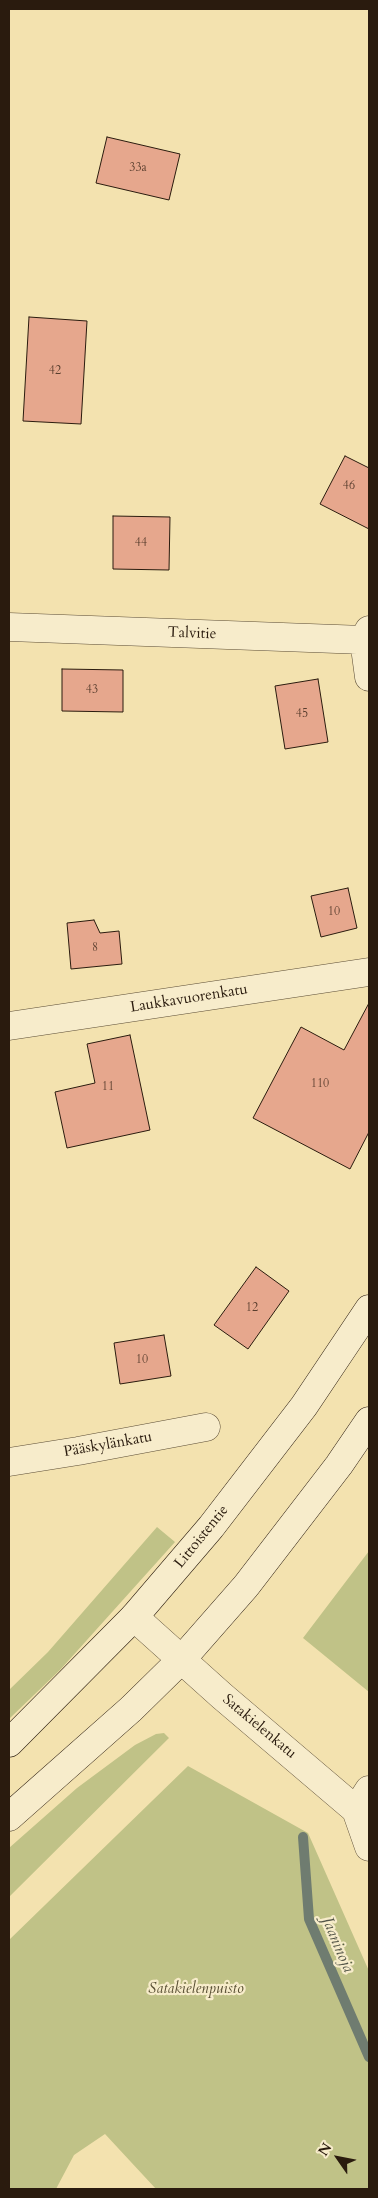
<!DOCTYPE html>
<html>
<head>
<meta charset="utf-8">
<style>
	body { margin:0 }
	#map { position:relative; width:378px; height:2198px; overflow:hidden; background:#f3e2af; font-family:Cardo,serif }
	canvas { display:block }
	.frame { position:absolute; inset:0; border:10px solid #2a1b0e; pointer-events:none }
	.north { position:absolute; left:313px; top:2133px; width:50px; height:50px; -webkit-text-stroke:4px #f7eccb; paint-order:stroke; rotate:303deg; font-size:14px; font-weight:700; line-height:20px; text-align:center; color:#2a1b0e }
	.north::after { content:''; display:block; margin:auto; width:18px; height:22px; background:#2a1b0e; clip-path:polygon(50% 0,100% 100%,50% 72%,0 100%) }
</style>
</head>
<body>
<div id="map">
<canvas width="378" height="2198"></canvas>
<div class="frame"></div>
<div class="north">N</div>
</div>
<script>
const ctx = document.querySelector('canvas').getContext('2d');
ctx.lineJoin = 'round';
function paint(path, color) { ctx.fillStyle = color; ctx.fill(path, 'evenodd'); }
const toPath = rows => new Path2D(rows.map(r => 'M' + r).join(''));
function stroke(path, color, width, dash) { ctx.strokeStyle = color; ctx.lineWidth = width; ctx.lineCap = dash ? 'butt' : 'round'; ctx.setLineDash(dash || []); ctx.stroke(path); }
function drawText(font, color, halo, rows, align = 'center') {
  ctx.font = font + ' Cardo,serif'; ctx.lineWidth = 4.5; ctx.setLineDash([]); ctx.textBaseline = 'middle'; ctx.strokeStyle = halo; ctx.fillStyle = color; for (const [text, x, y, turn = 0] of rows) {
    ctx.save(); ctx.translate(x, y); ctx.rotate((+turn || 0) * Math.PI / 180); ctx.textAlign = isNaN(turn) ? turn : align; if (halo) ctx.strokeText(text, 0, 0); ctx.fillText(text, 0, 0); ctx.restore();
  }
}
paint(toPath([
	[157,1527,175,1542,60,1670,9,1719,9,1690,48,1652],
	[369,1551,369,1692,303,1638],
	[164,1733,169,1738,9,1897,9,1848,77,1788,135,1745,156,1734],
	[188,1766,308,1833,369,1971,369,2189,156,2189,105,2134,74,2155,56,2189,9,2189,9,1940]
]), '#c0c287');
stroke(toPath([
	[303,1837,309,1919,369,2057]
]), '#6f7c70', 10);
const building = toPath([
	[107,137,180,154,169,200,96,183,107,137],
	[29,317,87,321,81,424,23,421,29,317],
	[345,456,369,468,369,529,320,504,345,456],
	[113,516,170,517,169,570,113,569,113,516],
	[62,669,123,670,123,712,62,711,62,669],
	[318,679,328,742,285,749,275,686,318,679],
	[348,888,357,928,321,937,311,896,348,888],
	[94,920,100,933,119,931,122,964,71,969,67,923,94,920],
	[369,1003,369,1132,350,1169,253,1118,301,1027,344,1050,369,1003],
	[130,1035,150,1130,67,1148,55,1092,95,1083,87,1044,130,1035],
	[256,1267,289,1291,248,1349,214,1325,256,1267],
	[164,1335,171,1376,120,1384,114,1343,164,1335]
]);
paint(building, '#e6a78d');
stroke(building, '#2a1b0e', 1);
const minor = toPath([
	[9,627,364,640,369,630],
	[364,640,369,677],
	[9,1026,369,972],
	[9,1462,78,1451,206,1427],
	[134,1617,222,1696,356,1810,369,1847],
	[356,1810,369,1790]
]);
const secondary = toPath([
	[9,1743,134,1617,211,1527,304,1406,369,1309],
	[9,1817,131,1709,182,1659,246,1586,339,1465,369,1421]
]);
stroke(minor, '#5c4d36', 29);
stroke(secondary, '#2a1b0e', 29);
stroke(minor, '#f7eccb', 28);
stroke(secondary, '#f7eccb', 28);
drawText('12px', '#593e2e', null, [
	["33a",138,168],
	["42",55,371],
	["46",349,486],
	["44",141,543],
	["43",92,690],
	["45",302,714],
	["10",334,912],
	["8",95,948],
	["110",320,1084],
	["11",108,1087],
	["12",252,1308],
	["10",142,1360]
]);
drawText('15px', '#2a1b0e', '#f7eccb', [
	["Talvitie",192,634,2],
	["Laukkavuorenkatu",189,999,-9],
	["Pääskylänkatu",108,1445,-10],
	["Littoistentie",202,1537,-51],
	["Satakielenkatu",259,1727,40]
]);
drawText('italic 15px', '#574d32', '#f7eccb', [
	["Satakielenpuisto",196,1990]
]);
drawText('italic 16px', '#525447', '#f7eccb', [
	["Jaaninoja",337,1945,67]
]);
</script>
</body>
</html>
